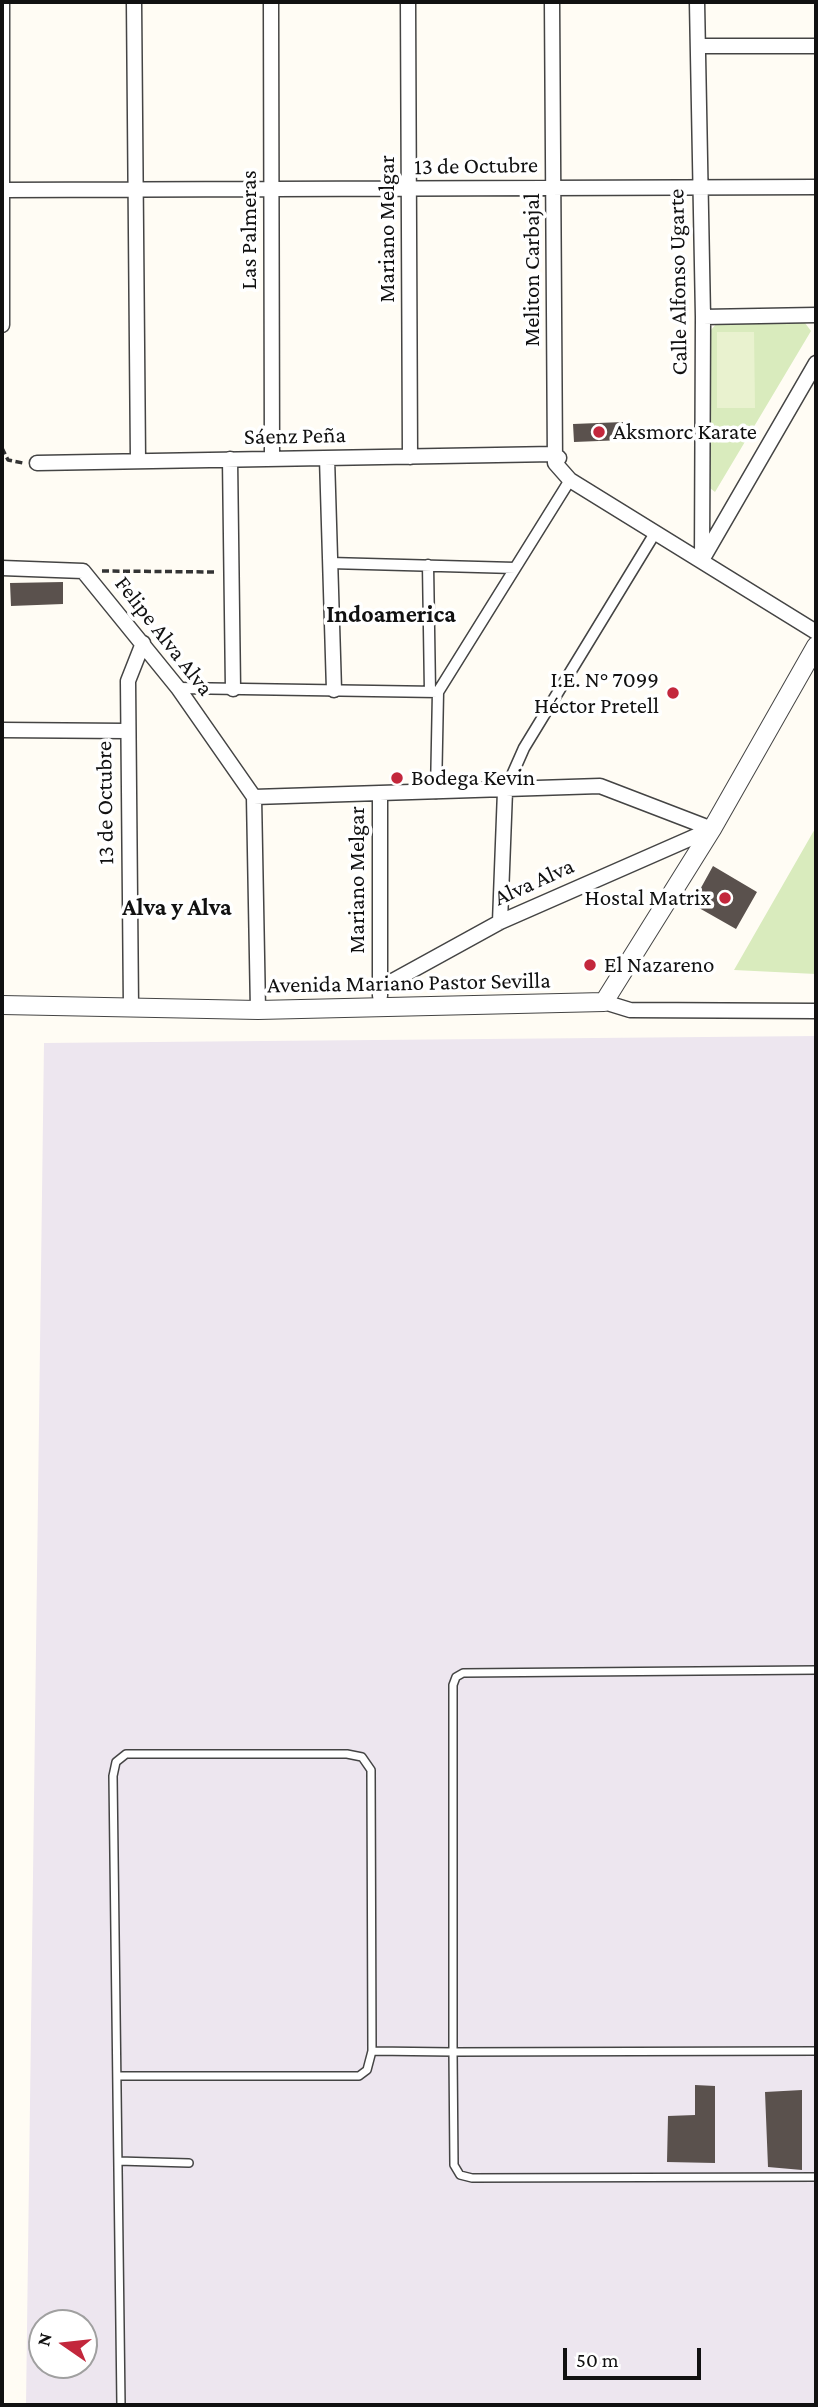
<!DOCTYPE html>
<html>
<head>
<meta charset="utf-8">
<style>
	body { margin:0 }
	#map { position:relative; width:818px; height:2407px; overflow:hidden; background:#fffcf4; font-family:"Crimson Pro",serif }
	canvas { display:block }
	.frame { position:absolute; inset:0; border:4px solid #111; pointer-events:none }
	.north { position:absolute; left:28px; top:2309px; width:70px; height:70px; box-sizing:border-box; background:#fff; border:2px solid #a0a0a0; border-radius:50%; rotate:284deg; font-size:19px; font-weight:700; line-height:28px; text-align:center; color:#111 }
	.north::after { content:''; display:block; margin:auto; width:24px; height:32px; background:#c3273c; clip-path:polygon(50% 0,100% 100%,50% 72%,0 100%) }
	.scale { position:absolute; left:563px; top:2348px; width:138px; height:32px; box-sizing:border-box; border:4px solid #111; border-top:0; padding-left:9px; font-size:21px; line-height:24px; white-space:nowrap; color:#111; -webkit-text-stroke:5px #fff; paint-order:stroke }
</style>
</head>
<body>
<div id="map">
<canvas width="818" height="2407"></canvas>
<div class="frame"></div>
<div class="north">N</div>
<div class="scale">50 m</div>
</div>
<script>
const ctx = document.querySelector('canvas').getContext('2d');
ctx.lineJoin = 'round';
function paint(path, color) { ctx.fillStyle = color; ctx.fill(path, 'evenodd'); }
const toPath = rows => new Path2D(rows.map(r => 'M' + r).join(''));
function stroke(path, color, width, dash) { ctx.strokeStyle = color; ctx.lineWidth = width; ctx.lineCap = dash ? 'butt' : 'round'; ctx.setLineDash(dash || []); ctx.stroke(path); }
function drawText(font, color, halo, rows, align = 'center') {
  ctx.font = font + ' "Crimson Pro",serif'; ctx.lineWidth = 7; ctx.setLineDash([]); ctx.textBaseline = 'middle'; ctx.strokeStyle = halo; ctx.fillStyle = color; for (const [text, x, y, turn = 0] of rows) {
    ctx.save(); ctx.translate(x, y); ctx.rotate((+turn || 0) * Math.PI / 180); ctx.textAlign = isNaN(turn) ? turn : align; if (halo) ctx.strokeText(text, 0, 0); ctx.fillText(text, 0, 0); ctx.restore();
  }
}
paint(toPath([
	[816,1036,816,2405,26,2405,44,1043],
	[42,2323,84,2323,84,2365,42,2365]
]), '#ede6ef');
paint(toPath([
	[717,323,805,323,811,331,715,492,710,488,710,331],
	[816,827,816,974,734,970]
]), '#d9ebbd');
paint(toPath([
	[717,332,754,332,755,408,717,408]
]), '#e9f2cf');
paint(toPath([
	[623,422,624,440,574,442,573,424],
	[63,582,63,604,11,606,10,583],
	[713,866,757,892,736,929,692,904],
	[695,2085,715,2086,715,2163,667,2162,668,2116,695,2115],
	[802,2090,802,2170,768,2167,765,2092]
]), '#5a514d');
const service = toPath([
	[816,1670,463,1673,456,1677,453,1685,453,2052,816,2051],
	[372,2051,453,2052,454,2165,460,2175,472,2178,816,2177],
	[117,2076,359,2076,367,2070,372,2051,371,1770,362,1757,347,1754,126,1754,116,1762,113,1776,121,2405],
	[118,2161,189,2163]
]);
const pedestrian = toPath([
	[330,563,515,568],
	[428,565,430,692],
	[178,688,438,692],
	[505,791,524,748,655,533],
	[436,793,438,692,570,480]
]);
const minor = toPath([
	[134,2,138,461],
	[271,2,272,459],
	[408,2,410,457],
	[552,2,555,463,570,480,816,632],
	[697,2,703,317,702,561],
	[2,3,2,325],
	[698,46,816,46],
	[3,190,816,187],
	[703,317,816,315],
	[327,458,334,690],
	[230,459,233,689],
	[37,463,554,454,559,458],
	[702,560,816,363],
	[2,568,83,571,178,688,254,797],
	[2,730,126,731],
	[380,793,380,996],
	[254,797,600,786,712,829],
	[254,797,258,1010],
	[500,922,505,791],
	[380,988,500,922,712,829],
	[604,1002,630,1010,816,1011],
	[131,1008,128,681,143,643]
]);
const tertiary = toPath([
	[2,1005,258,1010,604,1002,712,829,816,646]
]);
stroke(service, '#444', 10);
stroke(pedestrian, '#444', 13);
stroke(minor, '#444', 17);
stroke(tertiary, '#444', 20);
stroke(toPath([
	[2,448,8,460,23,463],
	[102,571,217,572]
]), '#333', 3.5, [7, 3.5]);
stroke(service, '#fff', 7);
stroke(pedestrian, '#fff', 10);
stroke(minor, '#fff', 14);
stroke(tertiary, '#fff', 18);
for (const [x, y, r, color] of [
	[599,432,7,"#c3273c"],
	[673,693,7,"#c3273c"],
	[397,778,7,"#c3273c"],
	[725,898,7,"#c3273c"],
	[590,965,7,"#c3273c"]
]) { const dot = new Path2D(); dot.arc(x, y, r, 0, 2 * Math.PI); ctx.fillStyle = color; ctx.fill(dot); stroke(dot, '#fff', 2.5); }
drawText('23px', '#111', '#fff', [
	["13 de Octubre",476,166,-1],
	["Mariano Melgar",387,229,-90],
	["Las Palmeras",249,230,-90],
	["Meliton Carbajal",532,270,-90],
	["Calle Alfonso Ugarte",678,282,-91],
	["Sáenz Peña",295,436,-1],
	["Felipe Alva Alva",164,636,52],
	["13 de Octubre",105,803,-91],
	["Mariano Melgar",357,880,-90],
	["Alva Alva",534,882,-24],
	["Avenida Mariano Pastor Sevilla",409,983,-1]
]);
drawText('23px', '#111', '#fff', [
	["Aksmorc Karate",613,432],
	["I.E. N° 7099",659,680,"right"],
	["Héctor Pretell",659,706,"right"],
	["Bodega Kevin",411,778],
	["Hostal Matrix",711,898,"right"],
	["El Nazareno",604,965]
], 'left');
drawText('bold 24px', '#111', '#fff', [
	["Indoamerica",391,615],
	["Alva y Alva",177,908]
]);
</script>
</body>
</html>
